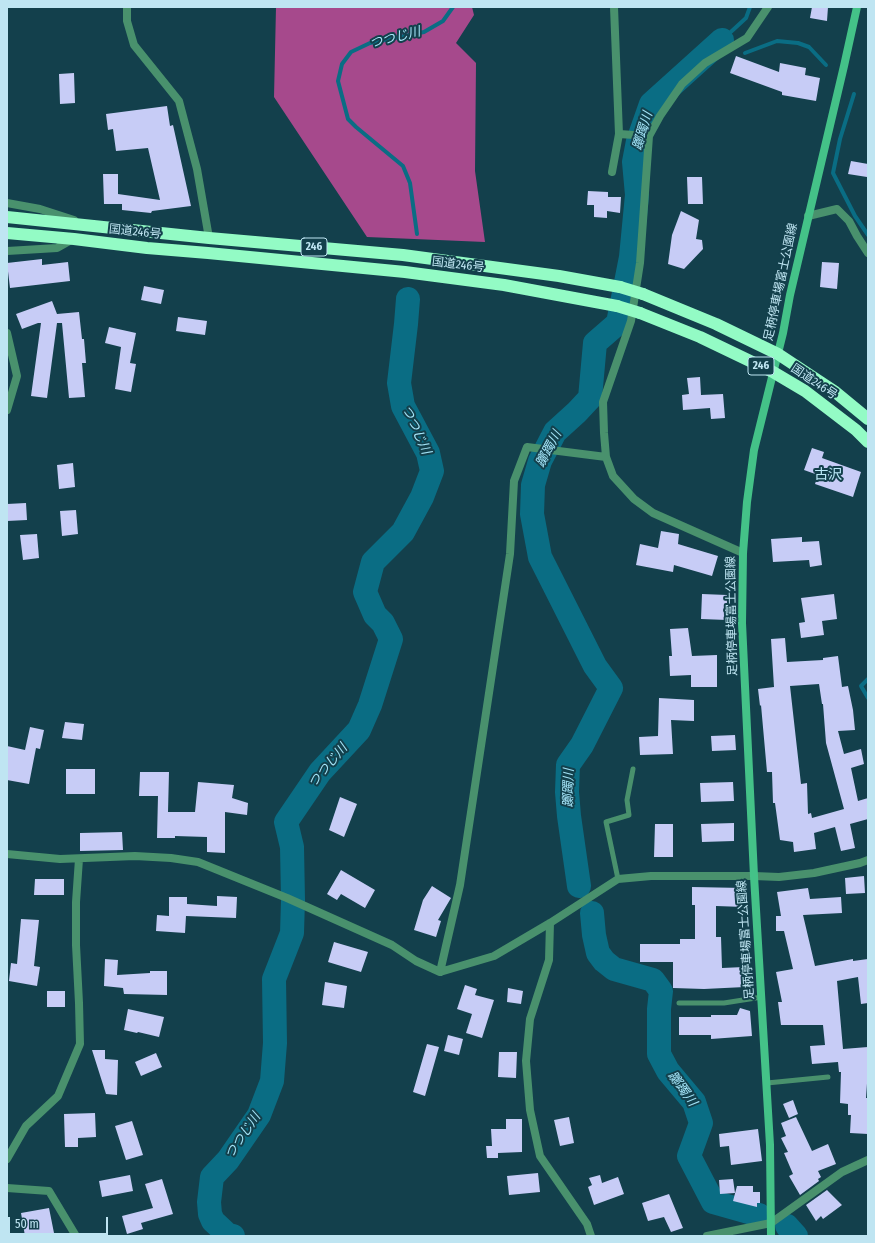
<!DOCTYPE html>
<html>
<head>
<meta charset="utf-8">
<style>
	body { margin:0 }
	#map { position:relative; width:875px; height:1243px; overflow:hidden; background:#13404c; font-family:"Fira Sans Condensed",sans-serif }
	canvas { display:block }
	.frame { position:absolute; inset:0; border:8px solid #bfe5f2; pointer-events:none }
	.scale { position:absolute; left:8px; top:1217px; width:100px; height:18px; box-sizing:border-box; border:2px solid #bfe5f2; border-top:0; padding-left:5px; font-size:12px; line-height:14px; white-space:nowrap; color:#bfe5f2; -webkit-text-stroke:3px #13404c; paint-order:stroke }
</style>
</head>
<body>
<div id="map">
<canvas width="875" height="1243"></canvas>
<div class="frame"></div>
<div class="scale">50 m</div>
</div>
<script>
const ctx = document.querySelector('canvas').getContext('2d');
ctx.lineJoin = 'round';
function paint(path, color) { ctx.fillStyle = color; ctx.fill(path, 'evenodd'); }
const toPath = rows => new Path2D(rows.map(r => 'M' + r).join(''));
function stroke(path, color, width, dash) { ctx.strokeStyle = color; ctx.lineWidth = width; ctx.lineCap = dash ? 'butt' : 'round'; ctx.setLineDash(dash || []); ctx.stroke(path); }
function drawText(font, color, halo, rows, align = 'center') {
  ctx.font = font + ' "Fira Sans Condensed","Noto Sans JP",sans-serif'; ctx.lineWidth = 4; ctx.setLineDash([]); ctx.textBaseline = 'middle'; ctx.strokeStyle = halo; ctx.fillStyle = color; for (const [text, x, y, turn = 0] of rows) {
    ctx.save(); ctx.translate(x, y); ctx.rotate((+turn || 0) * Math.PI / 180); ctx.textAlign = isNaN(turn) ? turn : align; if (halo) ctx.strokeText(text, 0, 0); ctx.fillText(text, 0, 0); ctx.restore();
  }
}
paint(toPath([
	[276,7,472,7,474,15,456,43,476,63,475,171,485,242,367,237,274,97]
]), '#a6498c');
stroke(toPath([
	[722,40,746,18,750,7],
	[745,53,777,41,798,43,809,47,826,65],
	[854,94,840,139,833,173,855,216,868,235],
	[417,234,410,183,403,166,356,127,348,119,338,81,342,64,351,52,370,43,424,32,443,21,453,7],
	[868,679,861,686,868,698]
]), '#0a6d84', 4);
stroke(toPath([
	[579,886,569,816,567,792,568,765,582,745,611,688,595,666,540,557,532,514,533,485,540,461,555,432,577,412,590,398,595,343,618,323,631,257,637,195,634,162,638,141,651,104,722,40],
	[592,913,594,935,598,953,604,961,614,969,653,980,661,991,659,1009,659,1054,668,1071,694,1102,701,1123,689,1156,713,1202,759,1215],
	[787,1226,796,1236],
	[233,1236,228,1235,213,1221,210,1214,209,1202,212,1177,228,1160,259,1115,272,1081,275,1043,274,979,292,933,293,900,292,847,286,822,320,772,359,730,370,705,391,639,383,623,375,615,365,592,373,562,403,532,422,497,432,471,428,453,403,406,399,383,406,324,408,299]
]), '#0a6d84', 24);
paint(toPath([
	[812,7,828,7,827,21,810,18],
	[736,56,779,72,780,63,806,68,805,75,820,78,816,101,782,95,782,92,730,73],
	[74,73,75,103,60,104,59,74],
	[167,106,170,126,173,125,191,206,152,211,151,213,122,210,122,204,104,204,103,174,118,174,118,194,160,200,148,148,116,151,113,129,108,130,106,114],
	[851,161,868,164,867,177,848,174],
	[687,177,702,177,703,204,688,204],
	[588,191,608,192,608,197,621,197,620,213,607,211,607,218,594,217,594,205,587,205],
	[681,211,699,220,696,239,702,240,703,249,684,269,668,264,672,235],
	[42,259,42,265,68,262,70,281,10,288,7,263],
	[822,262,839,263,837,289,820,287],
	[144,286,164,290,161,304,141,300],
	[52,301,57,314,79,312,82,339,84,339,86,363,82,363,85,397,69,398,62,323,57,323,47,398,31,396,41,323,38,323,22,329,16,314],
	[178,317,207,321,205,335,176,331],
	[109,327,136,333,130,363,136,364,131,392,115,389,121,347,105,343],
	[700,377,701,395,723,394,725,418,711,419,710,408,683,410,682,395,689,394,687,378],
	[812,448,824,452,822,458,861,472,853,497,815,484,818,475,804,470],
	[73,463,75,487,59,489,57,465],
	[26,503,27,520,7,521,7,504],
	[76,510,78,534,62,536,60,511],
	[661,531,679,534,678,544,718,556,712,576,674,565,673,572,636,565,640,544,658,548],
	[37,534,39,558,23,560,20,535],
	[802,537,802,542,819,541,822,565,810,567,809,560,773,562,771,539],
	[702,594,727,595,727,620,701,619],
	[834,594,837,619,822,621,824,635,801,638,799,623,805,622,801,598],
	[688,628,692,656,717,655,717,687,691,687,691,675,670,676,669,656,672,656,670,629],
	[785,638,787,662,823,660,823,658,838,656,842,687,848,686,853,710,855,730,838,731,844,754,861,749,864,764,851,768,858,801,868,798,868,819,850,824,855,848,841,851,835,827,814,833,816,849,794,852,793,842,780,840,775,803,773,803,772,772,767,772,761,705,760,706,758,689,774,687,771,639],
	[819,684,822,704,823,704,826,743,844,809,812,818,811,813,808,814,807,783,801,784,790,686],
	[659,698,694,700,694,721,671,720,673,754,640,755,639,737,658,736],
	[65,722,84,724,82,740,62,738],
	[30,727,44,730,40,749,36,748,29,784,7,780,7,746,25,750],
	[735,735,736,750,712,751,711,736],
	[66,769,95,769,95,794,66,794],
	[140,772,169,772,168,812,195,812,198,782,234,785,232,798,248,803,247,815,225,812,225,853,207,852,207,837,175,836,175,838,157,838,158,796,139,796],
	[733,782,734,801,701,802,700,783],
	[340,797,357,804,344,837,329,830],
	[734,823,734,841,702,842,701,824],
	[655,824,673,824,673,857,654,857],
	[122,832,123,850,80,851,80,833],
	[341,870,375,890,365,908,341,894,337,900,327,894],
	[864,876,865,893,846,894,845,878],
	[35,879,64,879,64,895,34,895],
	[432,886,451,898,438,920,441,921,436,937,414,930,423,900],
	[692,887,744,888,744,907,716,906,716,937,721,937,722,968,744,967,745,987,704,989,673,988,673,962,640,962,640,944,680,944,680,939,695,939,695,905,692,905],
	[808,888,810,899,841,897,842,913,803,915,815,966,853,959,853,961,868,959,868,1003,861,1004,858,977,837,981,843,1049,868,1047,868,1069,866,1098,868,1098,868,1134,850,1133,851,1115,848,1115,848,1104,840,1103,841,1072,839,1072,838,1062,812,1064,810,1046,825,1045,823,1025,781,1025,778,1002,782,1002,776,972,793,969,784,931,776,931,776,916,781,916,777,892],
	[217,896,237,897,236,918,186,916,185,933,156,931,157,915,169,916,169,897,187,897,187,904,217,906],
	[21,919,39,920,34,966,40,967,37,986,9,981,11,963,17,964],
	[334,942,368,952,361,972,328,962],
	[105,959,118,960,117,975,150,973,150,971,167,971,167,995,124,994,123,988,104,986],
	[325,982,347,986,344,1008,322,1005],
	[465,985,477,989,475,995,494,1000,482,1038,466,1033,472,1014,457,1009],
	[508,988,523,991,521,1004,507,1002],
	[47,991,65,991,65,1007,47,1007],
	[740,1008,750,1011,752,1036,711,1039,711,1035,679,1035,679,1017,711,1017,711,1015,737,1015],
	[128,1009,164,1017,159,1037,138,1032,137,1033,124,1030],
	[448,1035,463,1039,459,1055,444,1051],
	[427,1044,439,1047,425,1096,413,1092],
	[92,1050,105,1050,105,1059,118,1060,117,1095,106,1094],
	[499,1052,517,1052,516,1078,498,1077],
	[156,1053,162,1067,141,1076,135,1062],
	[793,1100,798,1114,789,1118,783,1104],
	[95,1113,96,1137,78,1138,78,1147,65,1147,64,1114],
	[569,1117,574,1143,560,1146,554,1120],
	[796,1117,812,1151,828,1144,836,1164,818,1171,821,1177,818,1179,819,1181,800,1195,789,1176,793,1174,784,1153,788,1152,781,1138,786,1136,781,1123],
	[506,1119,522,1119,522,1152,498,1153,498,1158,487,1158,486,1146,492,1146,491,1129,506,1129],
	[132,1121,143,1155,126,1160,115,1126],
	[758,1129,762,1161,731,1165,729,1146,720,1147,719,1134],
	[538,1173,540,1192,509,1195,507,1176],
	[130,1175,133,1191,102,1197,99,1181],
	[600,1175,602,1183,618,1177,624,1194,594,1205,588,1187,592,1185,589,1178],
	[162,1179,173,1214,141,1223,143,1229,127,1234,122,1216,153,1208,145,1184],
	[733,1179,735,1193,720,1194,719,1180],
	[737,1186,753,1186,753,1192,760,1192,760,1203,757,1203,757,1207,733,1201],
	[827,1190,842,1205,823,1219,821,1216,816,1221,806,1205],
	[669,1194,683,1228,671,1232,664,1217,648,1221,642,1203],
	[49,1208,54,1233,37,1236,25,1236,21,1213]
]), '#c7ccf6');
stroke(toPath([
	[618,879,606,822,629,815,627,800,633,769],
	[679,1003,724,1003,762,997],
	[767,1083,828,1077]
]), '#49916d', 5);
stroke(toPath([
	[127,7,127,21,134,45,179,101,197,169,209,238],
	[619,134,649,136],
	[612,172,619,134,614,7],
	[7,203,40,209,74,220],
	[808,216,837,209,849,221,857,236,868,253],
	[7,251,57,248,73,239],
	[7,333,17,376,7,410],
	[743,553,653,513,634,499,613,476,606,457,604,433,603,402,631,321,640,263,649,136,660,116,682,84,705,63,747,38,768,7],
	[7,854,60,859,135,856,171,858,198,862,287,898,392,945,416,961,440,972,494,956,550,923,618,879,651,876,754,876,779,877,814,873,860,863,868,860],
	[550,923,549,960,530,1019,526,1061,530,1110,540,1156,587,1224,591,1236],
	[440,972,460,885,510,554,514,481,527,447,606,457],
	[7,1159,26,1126,58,1096,80,1044,79,1003,76,945,76,902,79,859],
	[7,1188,49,1191,76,1236],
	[707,1236,771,1223,842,1172,868,1160]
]), '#49916d', 8);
stroke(toPath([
	[771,1236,770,1145,754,876,742,623,743,553,747,502,754,450,783,333,790,295,844,66,857,7]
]), '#44c288', 8);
stroke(toPath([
	[7,217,209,238,403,255,559,276,620,287],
	[7,233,74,239,147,248,208,253,405,272,504,285,617,306],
	[643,294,716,324,778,354,834,391,868,419],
	[640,313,700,337,773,372,805,391,856,430,868,442]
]), '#93fbc5', 12);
stroke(toPath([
	[620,287,643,294],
	[617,306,640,313]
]), '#93fbc5', 12);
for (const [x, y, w] of [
	[314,247,26],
	[761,366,26]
]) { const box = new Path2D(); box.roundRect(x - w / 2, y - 9, w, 18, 3); ctx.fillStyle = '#13404c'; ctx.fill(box); stroke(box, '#bfe5f2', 1); }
drawText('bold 11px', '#bfe5f2', null, [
	["246",314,247],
	["246",761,366]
]);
drawText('12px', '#bfe5f2', '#13404c', [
	["国道246号",135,232,6],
	["国道246号",458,265,7],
	["足柄停車場富士公園線",781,282,-78],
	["国道246号",814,382,34],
	["足柄停車場富士公園線",732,616,-91],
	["足柄停車場富士公園線",746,940,-94]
]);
drawText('italic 13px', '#a5e5f9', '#13404c', [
	["つつじ川",395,38,-14],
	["躑躅川",643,131,-73],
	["つつじ川",416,430,66],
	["躑躅川",549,449,-62],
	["つつじ川",328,766,-50],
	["躑躅川",569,788,-89],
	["躑躅川",682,1089,54],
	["つつじ川",243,1136,-56]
]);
drawText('14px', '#bbe9f8', '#13404c', [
	["古沢",828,475]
]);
</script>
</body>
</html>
